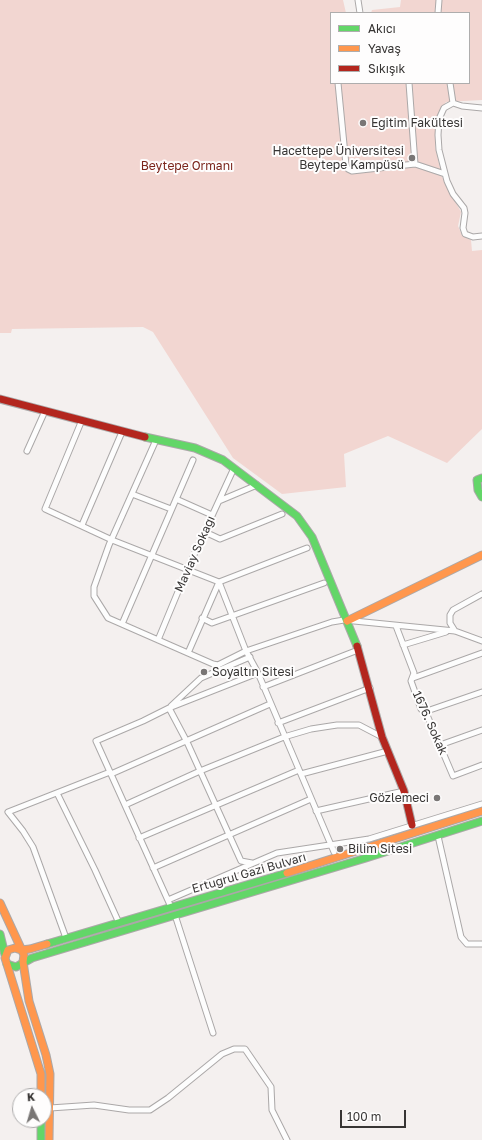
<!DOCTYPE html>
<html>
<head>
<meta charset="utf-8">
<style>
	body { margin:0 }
	#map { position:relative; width:482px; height:1140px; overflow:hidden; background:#f4f0ef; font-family:"Golos Text",sans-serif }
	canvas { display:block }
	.legend { position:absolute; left:330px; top:12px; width:140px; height:72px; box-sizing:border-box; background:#fefdfd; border:1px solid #aeadad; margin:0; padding:5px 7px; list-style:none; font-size:12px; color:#373534 }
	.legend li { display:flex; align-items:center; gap:8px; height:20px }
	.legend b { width:20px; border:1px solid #aeadad }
	.north { position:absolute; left:12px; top:1088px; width:40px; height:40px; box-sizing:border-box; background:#fefdfd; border:1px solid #aeadad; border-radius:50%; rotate:355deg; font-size:11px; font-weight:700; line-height:16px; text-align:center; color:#373534 }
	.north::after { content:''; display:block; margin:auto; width:14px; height:18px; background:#797675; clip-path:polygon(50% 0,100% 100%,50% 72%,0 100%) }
	.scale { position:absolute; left:340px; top:1110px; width:66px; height:18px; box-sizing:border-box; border:2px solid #373534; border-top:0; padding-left:5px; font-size:12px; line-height:14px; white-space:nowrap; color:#373534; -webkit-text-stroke:3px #fefdfd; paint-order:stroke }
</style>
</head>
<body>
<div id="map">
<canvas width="482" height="1140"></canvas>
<ul class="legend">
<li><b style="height:5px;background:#63d668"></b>Akıcı</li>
<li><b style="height:5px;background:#ff974d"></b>Yavaş</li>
<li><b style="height:5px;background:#b3261e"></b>Sıkışık</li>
</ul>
<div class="north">K</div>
<div class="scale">100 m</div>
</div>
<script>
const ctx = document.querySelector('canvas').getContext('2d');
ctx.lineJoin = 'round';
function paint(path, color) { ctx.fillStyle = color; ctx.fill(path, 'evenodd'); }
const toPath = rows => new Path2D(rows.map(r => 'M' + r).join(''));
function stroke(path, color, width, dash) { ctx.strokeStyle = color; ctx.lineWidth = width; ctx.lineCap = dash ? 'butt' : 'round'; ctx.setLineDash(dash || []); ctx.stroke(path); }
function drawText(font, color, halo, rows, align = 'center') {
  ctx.font = font + ' "Golos Text",sans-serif'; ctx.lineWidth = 4; ctx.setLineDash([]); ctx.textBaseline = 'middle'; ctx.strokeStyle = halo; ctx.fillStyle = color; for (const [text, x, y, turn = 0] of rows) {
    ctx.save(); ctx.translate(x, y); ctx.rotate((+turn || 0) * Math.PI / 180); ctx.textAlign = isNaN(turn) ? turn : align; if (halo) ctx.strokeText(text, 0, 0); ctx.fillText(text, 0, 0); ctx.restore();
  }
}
paint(toPath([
	[0,0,343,0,346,13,331,13,331,83,469,83,469,13,371,13,372,10,400,7,401,0,482,0,482,100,446,102,438,115,435,146,442,177,461,212,458,226,462,235,471,240,472,251,482,250,482,429,447,463,388,436,344,454,346,487,282,494,233,458,153,332,143,327,12,329,11,333,0,333]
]), '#f2d6d1');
const street = toPath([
	[358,0,360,13],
	[438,13,439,0],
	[338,83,346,165,348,169,352,171,415,164,445,174],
	[409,83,415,164],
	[450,83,453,103],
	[482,108,462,106,453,103,444,108,439,119,438,135,439,150,447,181,453,194,464,208,465,213,463,228,465,234,473,237,482,236],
	[82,420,45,509,112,540,219,582,246,651,258,673,334,852],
	[156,440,109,545,94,587,94,596,108,618,213,664,218,665,246,651,332,622,344,620,455,631,482,641],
	[27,451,45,411],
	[132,494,171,509],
	[176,499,212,515],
	[219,501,257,485],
	[82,525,122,432],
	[205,532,220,539,282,514],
	[202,618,212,623,324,583],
	[122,624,193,460],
	[396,626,414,673,411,681,421,709,427,715,453,776,482,765],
	[455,631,450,623,450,615,453,610,482,594],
	[158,640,187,570,234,468],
	[403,645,446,632],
	[188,653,219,582,307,548],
	[413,678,482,653],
	[263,687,358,650],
	[171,706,201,678,250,657],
	[169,708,187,742,241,861,252,863],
	[424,712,482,692],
	[278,723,370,688],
	[440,745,482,730],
	[111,774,270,704],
	[301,774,388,751],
	[57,793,95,870,119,923],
	[125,805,200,771,284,737,311,729,337,725,359,725,382,737],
	[316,811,404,791],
	[438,836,461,937,467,944,482,944],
	[139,838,299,770],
	[153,868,311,799],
	[168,900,277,853,369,839,482,804],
	[171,907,96,741,143,721,169,708,258,673],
	[175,915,213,1033],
	[66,938,33,847,23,831,8,812,110,772],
	[50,1108,94,1105,129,1110,150,1110,168,1098,222,1054,234,1049,245,1049,271,1087,272,1110,287,1140]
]);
const fast = toPath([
	[145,437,195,448,223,460,297,516,312,537,357,646],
	[482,478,477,480,478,490,482,497],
	[0,934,5,955],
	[47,944,287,873],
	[7,964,16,967,32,958,366,858,482,821],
	[41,1120,41,1140]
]);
const slow = toPath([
	[347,621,482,555],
	[287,873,482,811],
	[0,903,24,955,23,962,29,1001,46,1055,50,1074,49,1140],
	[41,1096,41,1074,5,958,8,950,15,948,21,950,30,949,47,944]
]);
const jam = toPath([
	[0,399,145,437],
	[357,646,382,737,404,791,412,825]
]);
stroke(street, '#aba8a8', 7);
stroke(fast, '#aba8a8', 9);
stroke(slow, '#aba8a8', 9);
stroke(jam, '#aba8a8', 9);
stroke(street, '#fdfdfd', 5);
stroke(fast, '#63d668', 7);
stroke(slow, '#ff974d', 7);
stroke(jam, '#b3261e', 7);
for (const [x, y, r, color] of [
	[363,123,4,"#797675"],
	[412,158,4,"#797675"],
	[204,672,4,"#797675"],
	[437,798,4,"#797675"],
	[340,849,4,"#797675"]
]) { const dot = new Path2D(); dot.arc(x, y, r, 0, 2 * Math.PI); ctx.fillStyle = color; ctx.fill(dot); stroke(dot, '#fefdfd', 1.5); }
drawText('12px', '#373534', '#fefdfd', [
	["Eğitim Fakültesi",371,123],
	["Hacettepe Üniversitesi",404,151,"right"],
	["Beytepe Kampüsü",404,165,"right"],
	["Soyaltın Sitesi",212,672],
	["Gözlemeci",429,798,"right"],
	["Bilim Sitesi",348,849]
], 'left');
drawText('12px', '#7b251b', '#fefdfd', [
	["Beytepe Ormanı",187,166]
]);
drawText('12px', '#373534', '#fefdfd', [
	["Maviay Sokağı",195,554,-66],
	["1676. Sokak",430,723,66],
	["Ertuğrul Gazi Bulvarı",249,873,-16]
]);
</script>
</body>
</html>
